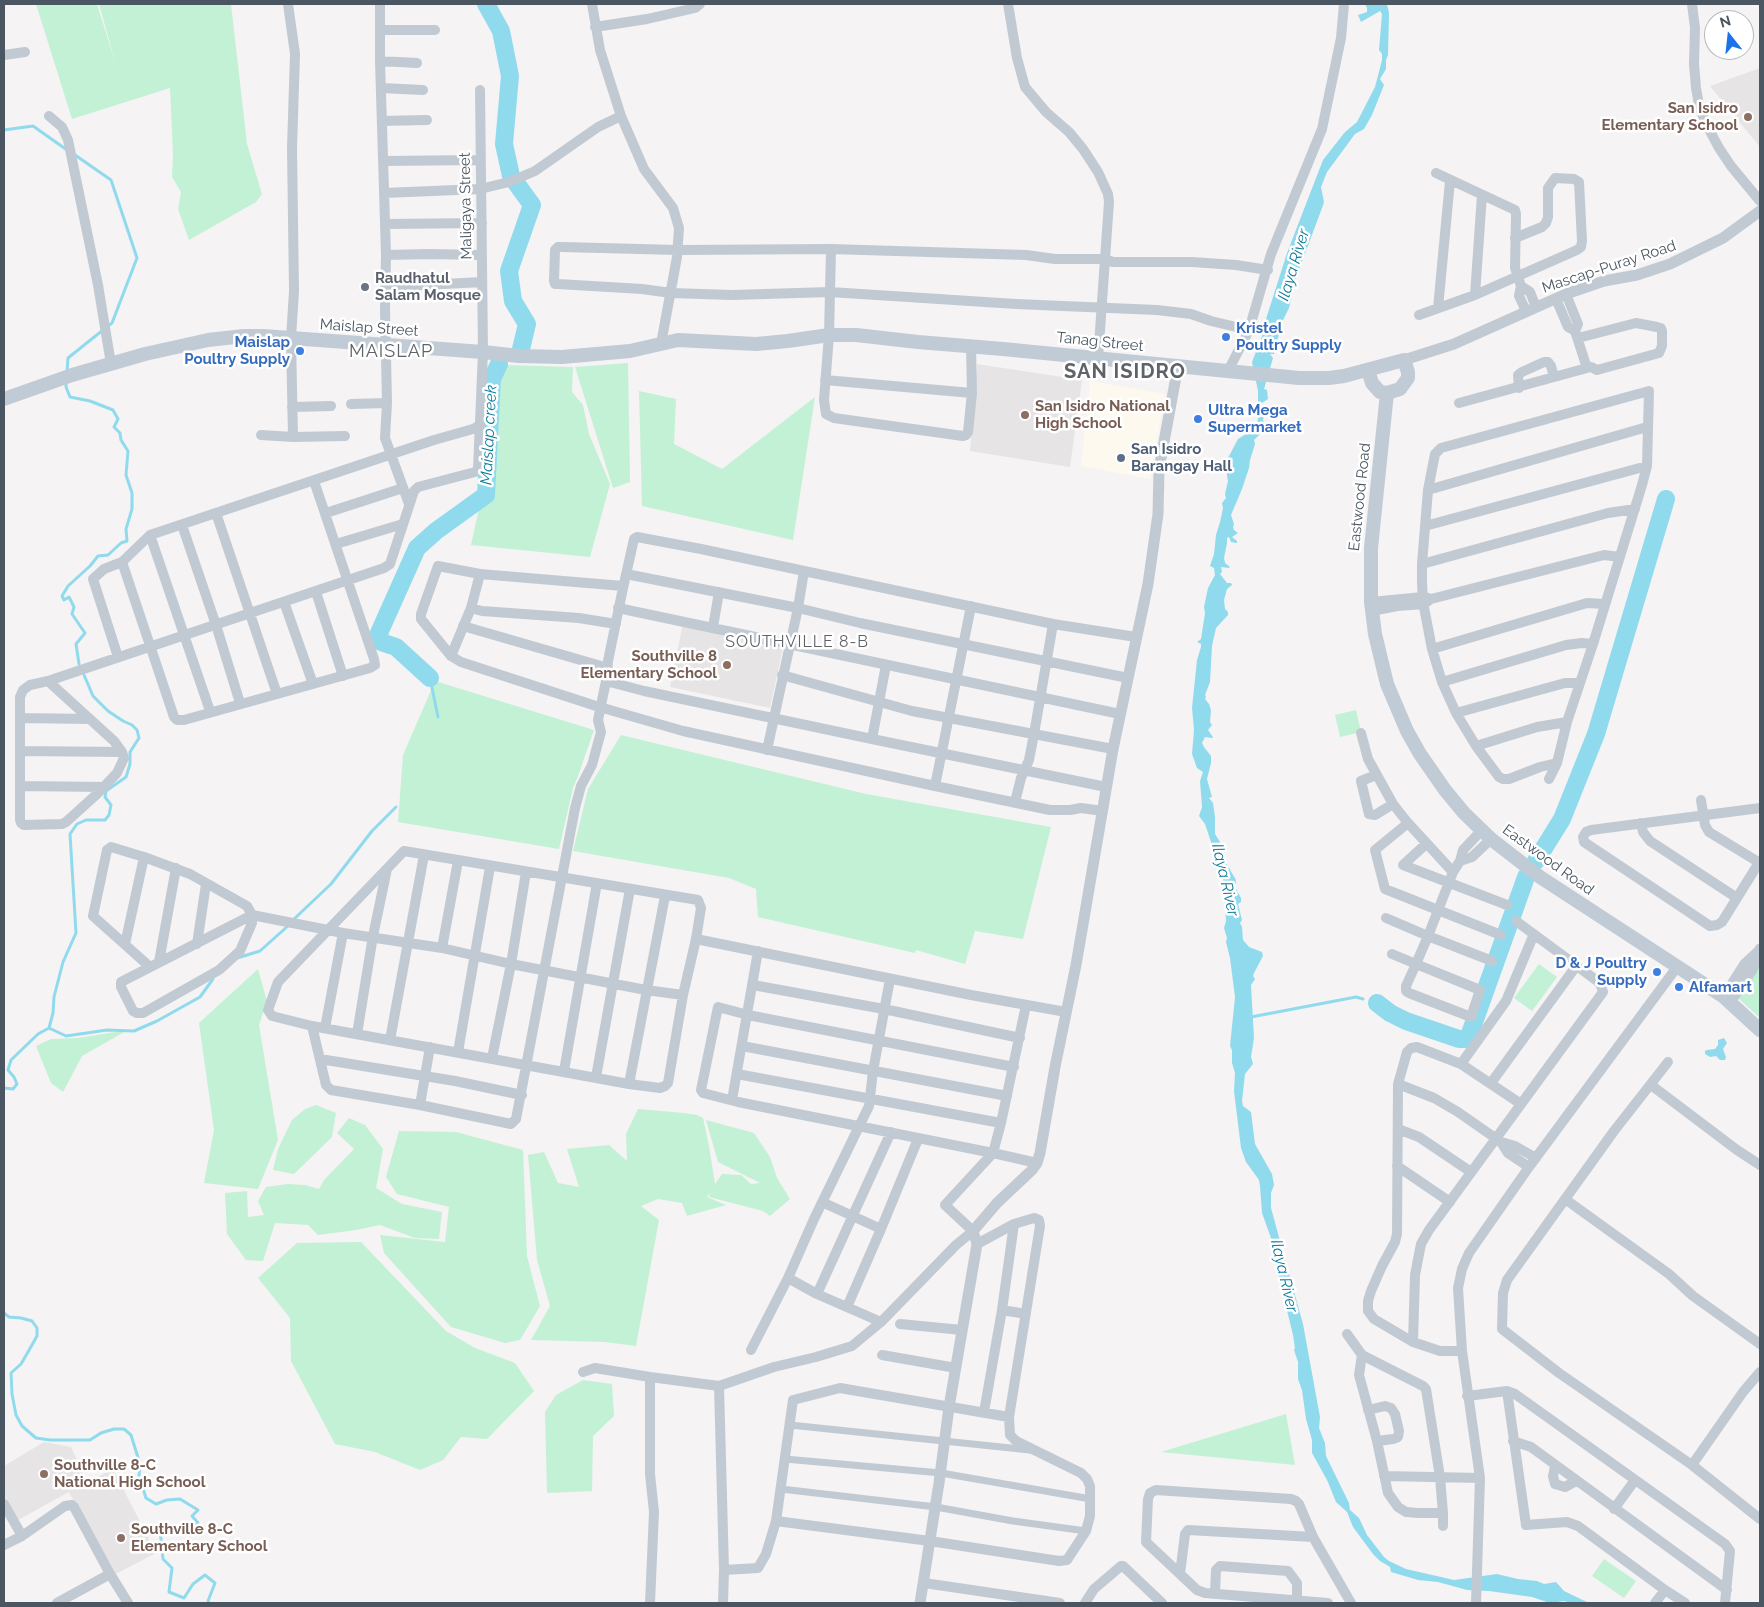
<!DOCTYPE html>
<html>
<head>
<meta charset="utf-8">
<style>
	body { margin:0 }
	#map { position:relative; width:1764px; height:1607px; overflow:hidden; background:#f5f3f3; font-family:Raleway,sans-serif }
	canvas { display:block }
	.frame { position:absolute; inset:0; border:5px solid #4a5661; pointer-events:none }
	.north { position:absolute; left:1704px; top:10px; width:50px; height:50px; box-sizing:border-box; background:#fff; border:1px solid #b7bbc0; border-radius:50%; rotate:344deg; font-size:14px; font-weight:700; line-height:20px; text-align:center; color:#4a5661 }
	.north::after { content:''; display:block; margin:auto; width:18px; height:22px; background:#1a73e8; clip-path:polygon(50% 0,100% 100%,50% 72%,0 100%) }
</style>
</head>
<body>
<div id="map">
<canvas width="1764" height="1607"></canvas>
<div class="frame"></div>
<div class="north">N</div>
</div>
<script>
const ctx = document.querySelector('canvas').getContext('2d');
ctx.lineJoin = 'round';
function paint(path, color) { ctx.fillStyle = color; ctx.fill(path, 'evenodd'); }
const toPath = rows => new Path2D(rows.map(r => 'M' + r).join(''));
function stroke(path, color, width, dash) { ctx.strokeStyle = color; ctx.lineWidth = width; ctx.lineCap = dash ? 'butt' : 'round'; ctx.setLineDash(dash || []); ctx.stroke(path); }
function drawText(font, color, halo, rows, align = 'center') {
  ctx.font = font + ' Raleway,sans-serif'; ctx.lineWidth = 5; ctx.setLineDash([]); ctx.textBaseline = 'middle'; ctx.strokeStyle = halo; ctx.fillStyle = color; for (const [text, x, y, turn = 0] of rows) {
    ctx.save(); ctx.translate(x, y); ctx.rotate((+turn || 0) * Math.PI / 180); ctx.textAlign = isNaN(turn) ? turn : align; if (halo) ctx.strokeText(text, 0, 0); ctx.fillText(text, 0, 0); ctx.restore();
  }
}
paint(toPath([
	[1090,381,1165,394,1150,479,1081,466]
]), '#fdf9ef');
paint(toPath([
	[1760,68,1760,147,1710,86],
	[977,364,1082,380,1070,467,970,451],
	[683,623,784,643,770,708,670,687],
	[44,1442,71,1447,87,1482,113,1469,156,1553,112,1576,69,1492,18,1520,4,1496,4,1466]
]), '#e6e4e5');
paint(toPath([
	[36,4,97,4,116,65,99,4,231,4,247,144,262,194,256,202,189,240,178,209,181,192,172,177,173,154,170,88,72,119],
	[628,363,630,482,613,488,575,367],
	[503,365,573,367,572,392,583,405,589,434,610,484,590,557,471,545,489,463,489,394],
	[639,391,676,399,674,444,722,469,815,397,793,540,642,506],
	[435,681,594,730,578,776,573,788,559,849,398,822,403,755],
	[1356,710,1361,732,1340,737,1335,715],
	[621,735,866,794,1051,827,1023,939,975,931,965,964,916,950,915,953,758,917,756,889,729,878,573,851,588,789],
	[1539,964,1557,977,1532,1011,1514,998],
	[1760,965,1760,1018,1738,998],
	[258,969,267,1001,259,1025,278,1140,258,1189,204,1183,214,1130,199,1023],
	[128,1030,82,1056,63,1092,51,1083,36,1046,51,1039,78,1038],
	[316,1105,336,1113,332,1137,294,1174,273,1170,278,1149,292,1120,305,1109],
	[638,1109,684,1113,697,1115,703,1118,709,1146,715,1184,722,1174,741,1175,751,1184,760,1183,718,1162,706,1120,754,1133,770,1157,777,1178,790,1199,770,1216,763,1211,709,1197,710,1193,707,1197,726,1205,687,1216,682,1203,658,1199,641,1206,659,1220,636,1346,605,1342,531,1340,550,1306,537,1260,528,1155,544,1152,558,1183,579,1187,567,1149,609,1145,627,1161,626,1134],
	[349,1118,365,1125,383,1149,376,1188,402,1204,442,1212,439,1239,415,1238,380,1225,356,1230,318,1235,308,1225,275,1223,263,1261,246,1260,227,1234,225,1193,247,1191,248,1217,264,1215,258,1201,266,1187,288,1184,305,1185,319,1189,324,1180,354,1149,337,1133],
	[399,1131,456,1132,523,1150,527,1256,540,1306,520,1340,505,1343,451,1327,384,1253,380,1235,445,1242,449,1207,397,1194,386,1177],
	[361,1242,446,1331,475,1348,515,1363,534,1391,487,1439,461,1437,443,1460,420,1470,375,1452,335,1444,291,1361,290,1318,258,1278,297,1243],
	[583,1380,612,1384,614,1416,593,1436,592,1491,547,1493,545,1412,556,1395],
	[1286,1414,1295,1465,1161,1452],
	[1604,1559,1636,1581,1624,1598,1592,1576]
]), '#c3f1d5');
paint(toPath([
	[1365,4,1387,4,1389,13,1388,55,1386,60,1386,69,1380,79,1384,85,1372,115,1364,129,1355,134,1327,172,1321,187,1324,202,1322,208,1296,278,1289,308,1282,322,1274,354,1270,354,1273,358,1264,389,1267,390,1268,399,1262,403,1262,405,1266,408,1266,410,1263,420,1265,425,1263,431,1254,440,1255,444,1250,460,1249,468,1242,489,1231,515,1234,524,1233,527,1234,530,1238,533,1232,537,1237,541,1237,543,1231,542,1229,537,1227,538,1227,543,1224,558,1225,563,1230,567,1229,568,1221,567,1222,572,1220,574,1227,583,1231,583,1232,585,1227,589,1224,600,1225,609,1228,612,1228,615,1216,628,1212,646,1210,682,1205,695,1206,697,1205,699,1209,704,1211,710,1210,722,1212,725,1208,730,1213,737,1212,738,1205,737,1202,743,1204,747,1211,756,1211,763,1207,779,1212,797,1209,798,1213,803,1215,817,1215,834,1220,842,1225,861,1236,880,1235,887,1241,898,1241,902,1238,904,1242,920,1240,923,1242,927,1243,940,1249,947,1262,952,1263,956,1254,973,1253,976,1255,979,1251,985,1254,1038,1251,1057,1253,1064,1245,1074,1242,1101,1243,1106,1251,1112,1255,1144,1272,1174,1274,1185,1271,1193,1271,1208,1303,1324,1320,1417,1319,1428,1325,1443,1326,1456,1349,1503,1350,1510,1359,1518,1367,1535,1384,1557,1389,1561,1406,1569,1454,1580,1497,1574,1518,1579,1537,1581,1544,1584,1556,1582,1564,1591,1589,1603,1571,1603,1564,1601,1550,1603,1532,1597,1489,1591,1467,1590,1438,1582,1418,1580,1391,1572,1390,1567,1380,1561,1373,1554,1353,1527,1347,1512,1336,1502,1327,1480,1312,1453,1312,1440,1306,1419,1302,1390,1298,1379,1298,1362,1294,1350,1295,1348,1293,1335,1272,1249,1270,1246,1271,1238,1262,1213,1260,1186,1259,1180,1246,1162,1241,1148,1234,1091,1235,1073,1232,1063,1232,1050,1230,1046,1235,997,1230,958,1226,942,1227,938,1224,928,1226,921,1223,878,1222,871,1217,866,1214,857,1214,851,1205,824,1199,816,1202,807,1200,781,1203,772,1197,768,1192,754,1194,730,1192,708,1197,660,1201,647,1201,644,1197,642,1201,639,1205,613,1204,607,1208,588,1215,575,1214,568,1210,566,1214,554,1216,535,1220,522,1223,508,1222,503,1226,498,1225,494,1228,481,1226,469,1228,458,1238,439,1251,431,1256,426,1258,419,1258,391,1252,362,1264,331,1266,319,1287,253,1323,160,1345,132,1357,122,1375,87,1382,60,1382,54,1379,50,1382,14,1380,11,1361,22,1358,15,1367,12,1367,8],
	[1724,1038,1727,1043,1723,1049,1726,1057,1725,1060,1720,1060,1716,1056,1710,1057,1705,1054,1705,1051,1707,1050,1715,1049,1718,1045,1718,1040]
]), '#90daee');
stroke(toPath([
	[4,130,33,126,67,150],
	[75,155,111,180,137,258,112,323,108,326],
	[67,372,68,358,103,330],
	[66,381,66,387,70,397,90,401,113,410,118,419,114,427,120,433,121,440,128,451,126,475,132,493,132,509,126,529,127,541,121,543,108,555,98,556,90,566,68,586,62,596,64,600,69,597,74,607,72,614,85,633,76,644,79,664],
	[430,678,438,717],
	[293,920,331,884,372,831,396,807],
	[237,958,260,951,289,925],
	[1251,1017,1356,997,1363,999],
	[49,1028,66,1036,107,1030,134,1031,157,1021,200,997,213,979],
	[4,1088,13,1089,17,1084,14,1077,8,1070,11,1060,38,1034,49,1028,53,1013,54,997,63,962,76,933,70,834,77,824,86,820,105,820,109,815,111,805,105,797,106,791,126,777,130,764,130,752,139,738,137,730,132,725,123,721,108,711,93,696,84,675],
	[4,1313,9,1317,21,1318,32,1321,37,1328,37,1336,28,1352,21,1364,11,1373,12,1394,16,1415,22,1426,36,1438,50,1440,90,1440,101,1433,114,1429,124,1429,131,1435,140,1464,139,1476,146,1498,156,1504,167,1500,180,1499,198,1510,192,1516,198,1523,189,1528,178,1529,167,1525,160,1529,163,1559,172,1568,169,1592,184,1598,193,1584,205,1575,215,1583,208,1601,209,1603]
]), '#90daee', 3);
stroke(toPath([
	[486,4,501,31,510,76,504,144,511,176,532,205,509,271,513,301,527,324,521,349],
	[430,678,396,647,381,642,379,633,417,548,436,531,486,495,492,379,499,364],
	[1536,861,1562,819,1596,734,1666,499],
	[1377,1003,1390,1013,1406,1021,1459,1039,1468,1039,1526,877]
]), '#90daee', 18);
stroke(toPath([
	[790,1425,1030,1450],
	[785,1459,941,1473,1091,1499],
	[781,1489,936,1507,1013,1521,1086,1531]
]), '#c1cad2', 7);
stroke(toPath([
	[288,4,295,54,292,148,294,291,291,338,293,437],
	[380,4,380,61,386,255,385,309,387,403,385,438,409,504],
	[592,4,600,50,621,116,644,169,673,208,679,228,677,257,661,344],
	[1008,4,1017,58,1025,87,1046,112,1069,132,1083,149,1098,172,1108,194,1109,202,1098,359],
	[1692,4,1695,28,1694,64,1696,88,1699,105,1705,122,1719,148,1731,166,1760,201],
	[595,27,647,19,695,8,700,4],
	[380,30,435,30],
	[4,55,25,52],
	[380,61,417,63],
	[381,88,423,90],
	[49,116,62,127,68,140,98,285,111,364],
	[382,121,427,120],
	[384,161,479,160],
	[1436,173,1515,210,1516,214,1515,268,1521,286,1519,296,1526,311],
	[384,193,480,189,509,182,535,171,598,127,621,116],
	[385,224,482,223],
	[831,249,829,335,824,400,826,414,834,418,963,436,966,435,968,432,972,393,971,346],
	[386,255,428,254,482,255],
	[1521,286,1530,292,1536,307],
	[386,287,482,282],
	[1566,294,1578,324,1575,331],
	[1475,295,1482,195],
	[1438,308,1450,181],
	[1419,315,1475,295,1577,250,1581,247,1582,241,1579,182,1574,179,1555,178,1548,188,1548,217,1546,223,1542,227,1515,238],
	[1249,330,1211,321,1191,314,1157,310,1016,304,830,292,732,295,671,293,642,289,558,284,555,284,554,281,555,250,558,247,562,247,678,250,831,249,1026,255,1055,259,1105,259,1113,262,1192,262,1236,265,1268,270],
	[1578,338,1636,323,1657,327,1661,328,1662,331,1662,346,1659,353,1597,370,1591,367,1587,368],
	[1228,371,1249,330,1271,254,1322,129,1341,38,1344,4],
	[825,380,972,393],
	[1519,388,1518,375,1522,372,1544,362,1548,362,1551,366,1554,377],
	[1459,403,1587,368,1575,331,1568,327,1556,299],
	[351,404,387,403],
	[292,407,331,406],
	[261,435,293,437,345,436],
	[1428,490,1647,427],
	[216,513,277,694],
	[326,513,403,488],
	[182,525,216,625,240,703],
	[1425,526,1647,466],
	[150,535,210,711],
	[336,544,403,524],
	[122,562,174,717,177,720,184,720,370,668,375,665,374,659,314,481],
	[1422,564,1608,513,1635,509],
	[480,574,438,566,421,614,421,619,451,656,461,662,596,706,683,731,935,786,1050,810,1070,810,1081,808,1103,811],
	[626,574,798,608,860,623,1128,678],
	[316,592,343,676],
	[284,602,313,684],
	[1371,602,1423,597,1428,598],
	[471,608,482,611,579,618,616,624],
	[618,608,1120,714],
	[1372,611,1397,606,1424,604,1431,599,1604,555,1620,557],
	[463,626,608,668],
	[713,627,719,592],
	[1432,649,1587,603,1605,604],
	[451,656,471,608,480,574,623,586],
	[118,657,93,579,104,569,122,562,150,535,434,440,473,429,480,425],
	[782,675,912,711,1113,749],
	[48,681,114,741,122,752,124,758,117,773,97,794,66,822,62,824,24,825,21,823,20,820,20,697,23,690,30,685,48,681,384,568,390,564,414,491,418,487,475,472,478,469,483,352,480,90],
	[606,681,644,691,872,739,1106,787],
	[1442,682,1566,645,1582,643,1593,644],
	[1456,713,1565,683,1579,683],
	[21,718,90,719],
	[1361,733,1368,759,1393,804,1408,823,1453,872],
	[872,739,886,665],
	[1476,746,1537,727,1567,722],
	[767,750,798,608,804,571],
	[21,751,122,752],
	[1376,775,1361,781,1369,814,1375,815,1393,804],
	[1549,779,1557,763,1567,722,1593,644,1642,485,1647,466,1649,391,1441,448,1435,454,1428,490,1422,564,1422,582,1423,602,1432,649,1442,682,1456,713,1476,746,1499,777,1503,779,1509,779,1540,767,1557,763],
	[21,786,103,787],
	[935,786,971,606],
	[1701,800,1705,825,1709,832,1760,863],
	[1015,802,1021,778,1029,760,1034,734,1053,624],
	[1760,808,1591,830,1586,832,1583,837,1584,842,1710,926,1717,925,1722,922,1760,861],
	[1408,823,1375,850,1385,889,1501,935],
	[1641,823,1643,832,1650,841,1737,898],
	[1426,844,1403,865,1507,905],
	[404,851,698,900,701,908,696,939,683,995,668,1083,665,1086,660,1088,629,1084,312,1026,272,1016,268,1010,278,982,404,851],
	[1460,861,1472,857,1491,839],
	[1386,918,1428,936,1492,961],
	[696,939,971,995,1066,1012],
	[125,944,144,857],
	[197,944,206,884],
	[442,948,458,861],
	[1392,954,1416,964,1480,990,1471,1017,1409,993,1406,991,1406,986,1416,964,1428,936,1453,872,1460,861,1463,850,1482,830],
	[159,962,176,868],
	[150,967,93,916,107,850,111,847,144,857,190,874,247,906,252,915,252,923,240,951,219,970,143,1013,137,1013,133,1011,121,987,121,982,252,915,343,933,442,948,511,964,646,990,683,995],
	[753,985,884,1009,1020,1038],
	[312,1026,326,1085,331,1090,420,1105,511,1124,516,1119,575,808,581,786,592,765,601,732,598,720,606,681,608,661,623,588,634,539,637,537,701,549,1053,624,1136,637],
	[325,1028,343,933],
	[357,1034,373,936,387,869],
	[390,1040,424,855],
	[742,1046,1007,1096],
	[458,1052,490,867],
	[492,1058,511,964,526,872],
	[320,1059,455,1081,522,1095],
	[1668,1062,1614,1131,1507,1280,1503,1293,1502,1329,1559,1373,1692,1465,1760,1519],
	[1461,1064,1506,1001,1534,934],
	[1014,1067,748,1015,718,1007,701,1090,703,1093,738,1102,993,1153,1037,1163],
	[564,1071,597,883],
	[737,1074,1001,1123],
	[596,1077,630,889],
	[1491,1083,1577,965],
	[629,1084,665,896],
	[1398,1084,1434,1098,1458,1112,1501,1142,1515,1146,1536,1158],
	[1651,1085,1737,1150,1760,1165],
	[732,1100,758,951],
	[420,1105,430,1047],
	[1398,1129,1419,1137,1471,1172],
	[1501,1142,1508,1153,1529,1167],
	[1397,1166,1450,1202],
	[1565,1199,1669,1274,1693,1296,1760,1344],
	[822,1202,881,1229],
	[788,1278,817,1294,881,1322],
	[817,1294,891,1132],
	[847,1307,881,1229,918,1139],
	[1002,1310,1026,1314],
	[900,1324,962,1330],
	[1347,1334,1362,1355],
	[1413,1342,1415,1275,1421,1244,1429,1230,1603,992,1600,983,1516,921],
	[751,1350,788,1278,814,1219,869,1106,873,1071,890,979],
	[1462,1351,1440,1351,1413,1342,1374,1319,1368,1311,1368,1301,1371,1291,1382,1266,1395,1242,1397,1234,1398,1084,1407,1052,1411,1048,1417,1047,1461,1064,1521,1104],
	[882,1355,956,1368],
	[1362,1355,1423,1386,1426,1389,1440,1477,1443,1513,1418,1513,1406,1512,1398,1507,1388,1493,1377,1441,1359,1375,1362,1355],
	[583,1372,595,1368,650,1377,719,1386,774,1367,816,1357,852,1346,881,1322,956,1245,973,1231,945,1205,993,1153,1001,1123,1026,1005],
	[650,1377,650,1474,654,1512,650,1603],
	[719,1386,724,1570,723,1603],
	[1507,1391,1526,1525,1567,1522,1578,1526,1665,1590,1655,1603],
	[1467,1396,1507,1391,1515,1394,1725,1544,1730,1551,1725,1603],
	[1368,1410,1385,1406,1391,1408,1395,1414,1399,1431,1398,1437,1393,1439,1377,1441],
	[984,1412,1002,1310,1014,1224],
	[1513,1441,1531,1447,1727,1590],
	[1692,1465,1743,1392,1760,1372],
	[1555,1466,1553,1476,1555,1484,1565,1487,1576,1481],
	[1384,1476,1480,1478],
	[4,1504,22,1536],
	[1614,1509,1635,1480],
	[776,1521,930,1541,1059,1561,1067,1560,1069,1557,1086,1531,1090,1516,1090,1486,1087,1479,1081,1473,1016,1441,1010,1435,1009,1417,1040,1226,1039,1220,1034,1218,1014,1224,977,1244],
	[1443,1526,1443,1513],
	[4,1545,22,1536,65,1506,72,1505,74,1507,110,1574,128,1603],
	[724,1570,758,1568,766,1554,776,1521,793,1400,840,1388,1009,1417],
	[1180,1574,1185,1534,1188,1530,1313,1537],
	[924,1583,1060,1603],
	[1665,1590,1685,1603],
	[1215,1594,1216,1570,1220,1566,1288,1571,1297,1583,1297,1600],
	[57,1603,110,1574],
	[1085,1603,1094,1589,1121,1566,1123,1566,1162,1603],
	[1328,1603,1205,1593,1197,1590,1146,1542,1148,1499,1150,1493,1156,1490,1291,1499,1296,1501,1299,1504,1313,1537,1351,1603],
	[1476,1603,1480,1478,1462,1351,1458,1288,1462,1269,1469,1253,1529,1167,1677,967]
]), '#c1cad2', 10);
stroke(toPath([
	[1404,360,1454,344,1566,294,1604,281,1637,275,1670,264,1723,238,1760,211],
	[1724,997,1745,964,1759,951],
	[1730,1002,1752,970,1760,949],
	[920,1603,939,1483,949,1407,977,1244,973,1231,997,1203,1032,1170,1037,1163,1040,1153,1055,1067,1076,965,1113,749,1148,584,1158,514,1159,469,1178,366]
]), '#c1cad2', 11);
stroke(toPath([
	[1387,393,1371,548,1371,602,1375,634,1387,684,1407,731,1420,754,1445,790,1464,813,1491,839,1540,877,1724,997,1760,1030],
	[4,399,72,375,145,354,208,340,244,336,263,336,483,352,519,356,562,357,630,351,678,340,756,344,788,341,829,335,856,335,918,342,1003,349,1299,378,1329,378,1344,376,1404,360,1408,372,1408,378,1400,389,1387,393,1380,392,1372,383,1368,370]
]), '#c1cbd6', 14);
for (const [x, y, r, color] of [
	[1748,117,5,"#8d6e63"],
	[365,287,5,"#6b7280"],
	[1226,337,5,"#3f7fe0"],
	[300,351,5,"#3f7fe0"],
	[1025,415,5,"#8d6e63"],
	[1198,419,5,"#3f7fe0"],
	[1121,458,5,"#5c6f8a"],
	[727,665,5,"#8d6e63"],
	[1657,972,5,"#3f7fe0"],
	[1679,987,5,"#3f7fe0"],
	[44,1474,5,"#8d6e63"],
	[121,1538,5,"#8d6e63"]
]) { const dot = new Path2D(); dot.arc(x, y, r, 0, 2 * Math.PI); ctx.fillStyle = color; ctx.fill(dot); stroke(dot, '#fff', 2); }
drawText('bold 15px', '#785e54', '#fff', [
	["San Isidro",1738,108,"right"],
	["Elementary School",1738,125,"right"],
	["San Isidro National",1035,406],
	["High School",1035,423],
	["Southville 8",717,656,"right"],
	["Elementary School",717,673,"right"],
	["Southville 8-C",54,1465],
	["National High School",54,1482],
	["Southville 8-C",131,1529],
	["Elementary School",131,1546]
], 'left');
drawText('15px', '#4a5661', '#fff', [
	["Maligaya Street",466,206,-91],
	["Mascap-Puray Road",1609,267,-18],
	["Maislap Street",369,328,4],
	["Tanag Street",1100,342,6],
	["Eastwood Road",1360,497,-84],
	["Eastwood Road",1548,860,36]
]);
drawText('bold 15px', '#5b616d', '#fff', [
	["Raudhatul",375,278],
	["Salam Mosque",375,295]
], 'left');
drawText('bold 15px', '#366cbe', '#fff', [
	["Kristel",1236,328],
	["Poultry Supply",1236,345],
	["Maislap",290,342,"right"],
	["Poultry Supply",290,359,"right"],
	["Ultra Mega",1208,410],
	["Supermarket",1208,427],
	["D & J Poultry",1647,963,"right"],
	["Supply",1647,980,"right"],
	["Alfamart",1689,987]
], 'left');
drawText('bold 15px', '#4e5e75', '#fff', [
	["San Isidro",1131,449],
	["Barangay Hall",1131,466]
], 'left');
drawText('italic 16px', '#0c7c9b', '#fff', [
	["Ilaya River",1294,265,-73],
	["Maislap creek",489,435,-87],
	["Ilaya River",1225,880,77],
	["Ilaya River",1284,1276,77]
]);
ctx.letterSpacing = '1px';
drawText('16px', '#5f6368', '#fff', [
	["SOUTHVILLE 8-B",797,642]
]);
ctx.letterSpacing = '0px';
ctx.letterSpacing = '1px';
drawText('18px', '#5f6368', '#fff', [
	["MAISLAP",391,352]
]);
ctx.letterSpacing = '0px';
ctx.letterSpacing = '1px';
drawText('bold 20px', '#5f6368', '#fff', [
	["SAN ISIDRO",1125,372]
]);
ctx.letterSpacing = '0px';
</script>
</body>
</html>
